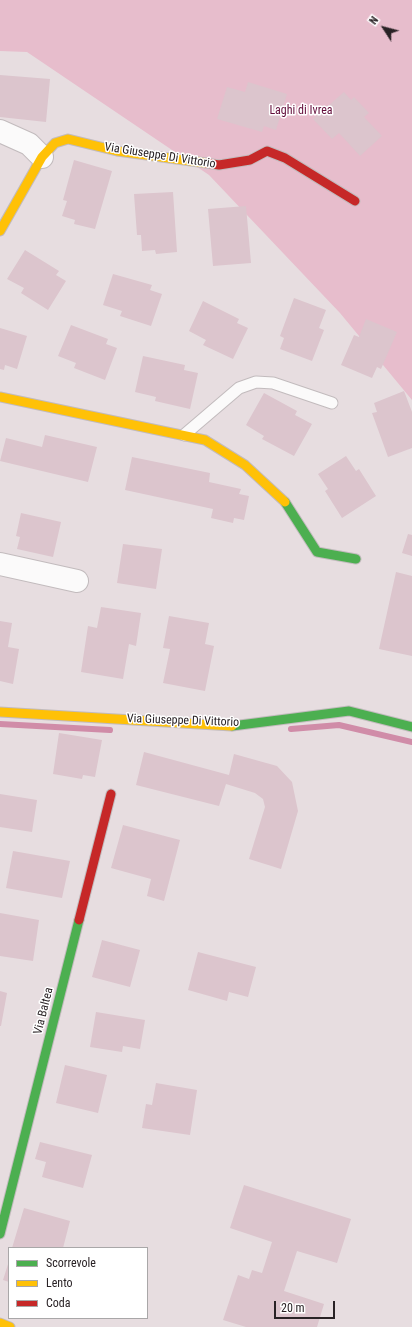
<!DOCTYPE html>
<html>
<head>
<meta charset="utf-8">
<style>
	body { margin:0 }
	#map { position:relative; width:412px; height:1327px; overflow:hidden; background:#e7dde0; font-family:"Roboto Condensed",sans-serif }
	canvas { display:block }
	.legend { position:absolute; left:8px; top:1247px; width:140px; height:72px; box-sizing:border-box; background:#fff; border:1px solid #a9a7a8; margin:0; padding:5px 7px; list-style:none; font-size:12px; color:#292225 }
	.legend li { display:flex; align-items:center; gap:8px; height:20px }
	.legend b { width:20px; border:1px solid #a9a7a8 }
	.north { position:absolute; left:364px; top:8px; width:40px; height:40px; -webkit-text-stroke:3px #fff; paint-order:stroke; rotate:306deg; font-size:11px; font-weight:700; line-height:16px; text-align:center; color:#292225 }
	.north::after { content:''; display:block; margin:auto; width:14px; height:18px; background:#292225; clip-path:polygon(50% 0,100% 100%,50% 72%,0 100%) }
	.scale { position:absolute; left:274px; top:1301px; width:61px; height:18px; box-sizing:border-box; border:2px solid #292225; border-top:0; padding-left:5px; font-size:12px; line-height:14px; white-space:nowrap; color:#292225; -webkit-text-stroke:3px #fff; paint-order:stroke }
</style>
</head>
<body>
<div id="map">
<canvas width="412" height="1327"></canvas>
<ul class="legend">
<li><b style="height:5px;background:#4caf50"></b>Scorrevole</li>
<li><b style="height:5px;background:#ffc107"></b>Lento</li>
<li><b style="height:5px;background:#c62828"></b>Coda</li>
</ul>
<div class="north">N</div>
<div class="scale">20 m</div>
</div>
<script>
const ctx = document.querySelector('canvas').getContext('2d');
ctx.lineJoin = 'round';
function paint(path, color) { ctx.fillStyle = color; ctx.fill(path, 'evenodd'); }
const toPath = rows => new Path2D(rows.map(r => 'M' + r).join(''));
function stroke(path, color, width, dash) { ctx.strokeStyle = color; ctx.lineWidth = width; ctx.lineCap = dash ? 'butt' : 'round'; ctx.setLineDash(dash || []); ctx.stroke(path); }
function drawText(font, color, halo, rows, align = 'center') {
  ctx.font = font + ' "Roboto Condensed",sans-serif'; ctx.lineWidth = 3; ctx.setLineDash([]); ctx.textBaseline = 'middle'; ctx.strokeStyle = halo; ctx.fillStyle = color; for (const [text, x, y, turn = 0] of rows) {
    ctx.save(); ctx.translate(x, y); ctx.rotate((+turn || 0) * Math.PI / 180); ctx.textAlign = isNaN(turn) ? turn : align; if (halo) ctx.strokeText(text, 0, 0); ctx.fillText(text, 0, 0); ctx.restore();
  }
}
paint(toPath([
	[0,0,412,0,412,400,340,313,209,175,27,52,0,51]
]), '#e7bdcc');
stroke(toPath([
	[0,724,110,730],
	[291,729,339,725,412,742]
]), '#d08ca8', 6);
paint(toPath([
	[0,75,50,79,46,122,0,117],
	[248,82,287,94,276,130,264,126,262,132,217,119,227,87,245,92],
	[344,92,351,100,354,97,369,113,364,117,382,136,360,156,339,133,332,139,313,119],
	[74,160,112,171,95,229,74,224,75,220,62,216,67,201,63,200],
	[173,192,177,252,156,254,155,250,142,251,141,235,137,235,134,194],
	[246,206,251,263,213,266,208,209],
	[25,250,59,271,56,275,66,281,48,310,21,293,24,288,7,279],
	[113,274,152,285,150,290,162,294,151,326,120,316,122,311,103,305],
	[294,298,326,310,319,328,324,330,312,361,280,349,284,338,280,336],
	[203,301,239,319,237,323,248,328,233,359,203,345,206,340,189,331],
	[366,319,397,332,381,369,377,367,372,378,341,365,354,335,359,337],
	[71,325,108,339,106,344,117,348,105,380,74,368,76,363,58,356],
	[0,328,27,336,17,369,5,365,4,370,0,369],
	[143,356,185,365,184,370,198,373,190,409,155,401,156,397,135,392],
	[404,391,412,412,412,448,388,457,372,413,377,412,374,403],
	[264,393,297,411,295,415,312,424,294,456,262,439,264,436,246,425],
	[45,435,97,447,88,482,0,461,6,438,42,447],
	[346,456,356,471,359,469,376,496,342,518,325,491,328,489,318,474],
	[132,457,210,473,209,482,241,489,239,494,249,496,244,520,234,518,233,523,211,518,213,509,125,490],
	[21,513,61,522,53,557,17,549,20,537,16,536],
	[408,534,412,535,412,556,402,553],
	[123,544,162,549,156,589,117,583],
	[396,572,412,576,412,656,379,649],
	[101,607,141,613,136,646,129,644,123,679,81,672,88,626,97,628],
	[169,616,209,623,205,644,214,646,205,691,163,683,170,649,163,648],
	[0,621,12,623,8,647,19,649,13,684,0,681],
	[59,733,102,740,95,777,83,775,82,779,53,774],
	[144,752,229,775,234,754,277,766,292,782,298,811,281,869,249,859,265,807,263,799,255,793,226,784,219,806,136,785],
	[0,794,37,800,32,832,0,827],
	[123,825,180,840,164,901,147,896,151,879,111,868],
	[13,851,70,861,62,898,6,888],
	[0,913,39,920,33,961,0,956],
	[102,940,140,950,130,987,92,977],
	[198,952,256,967,248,997,229,992,227,1001,188,990],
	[0,991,7,993,1,1026,0,1026],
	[96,1012,145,1020,140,1049,123,1046,122,1052,90,1047],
	[65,1065,107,1075,98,1113,56,1103],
	[156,1083,197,1090,190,1135,142,1128,146,1104,152,1105],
	[40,1142,92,1155,83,1188,42,1177,46,1162,35,1159],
	[244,1185,351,1219,337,1263,297,1251,284,1291,324,1304,317,1327,246,1327,223,1320,238,1275,249,1279,252,1270,262,1273,272,1242,230,1228],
	[24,1208,70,1221,63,1248,12,1248],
	[9,1261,9,1282,3,1280]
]), '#dcc5cd');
const lane = toPath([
	[184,435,239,388,256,382,273,383,332,403]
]);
const street = toPath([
	[0,131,29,144,42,157],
	[0,564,77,581]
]);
const fast = toPath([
	[285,502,317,552,356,559],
	[232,726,349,711,412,727],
	[0,1234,79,920]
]);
const slow = toPath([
	[0,231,42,157,55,143,68,139,117,151,206,163],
	[0,397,205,440,245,465,285,502],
	[0,712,232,726],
	[0,1323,10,1327]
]);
const jam = toPath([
	[206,163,219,165,250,160,267,151,285,158,355,201],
	[79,920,111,794]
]);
stroke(lane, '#c2bbbd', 13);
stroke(street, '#c2bbbd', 24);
stroke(fast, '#c2bbbd', 11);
stroke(slow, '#c2bbbd', 11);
stroke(jam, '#c2bbbd', 11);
stroke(lane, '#fbfafa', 11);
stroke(street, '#fbfafa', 22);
stroke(fast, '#4caf50', 9);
stroke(slow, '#ffc107', 9);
stroke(jam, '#c62828', 9);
drawText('12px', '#620d3a', '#fff', [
	["Laghi di Ivrea",301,111]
]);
drawText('12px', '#292225', '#fff', [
	["Via Giuseppe Di Vittorio",160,156,9],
	["Via Giuseppe Di Vittorio",183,721,2],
	["Via Baltea",44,1011,-76]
]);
</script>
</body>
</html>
